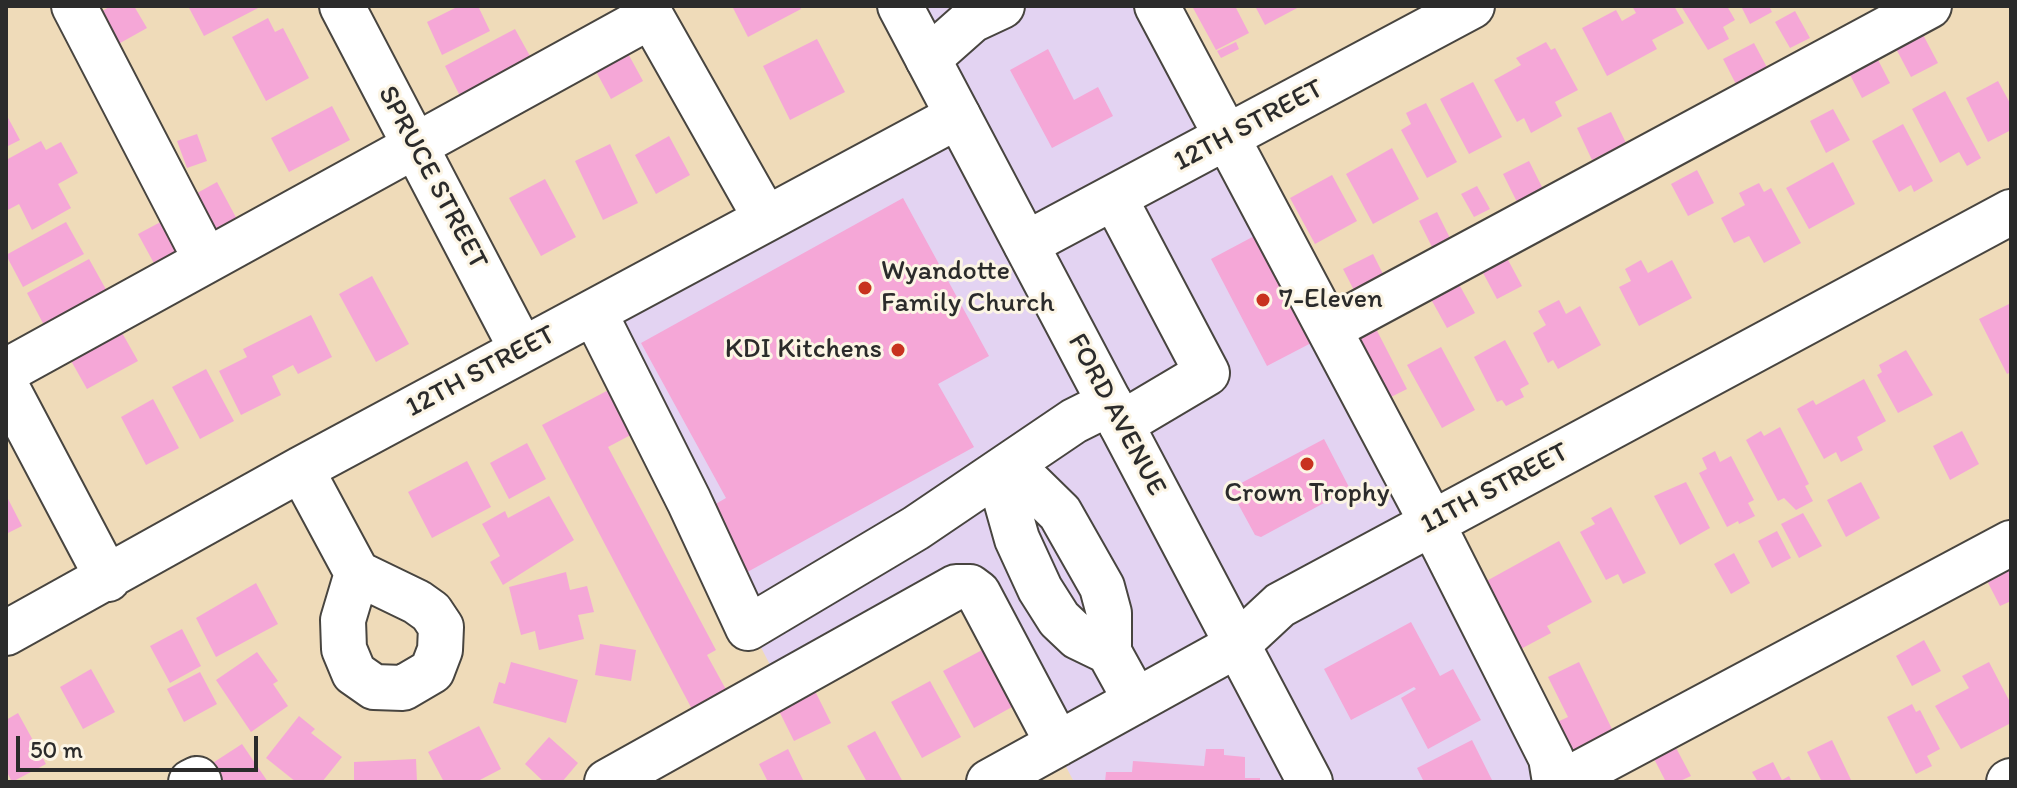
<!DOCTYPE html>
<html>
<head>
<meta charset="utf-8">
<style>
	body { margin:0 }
	#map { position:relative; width:2017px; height:788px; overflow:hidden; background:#efdbb9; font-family:Itim,sans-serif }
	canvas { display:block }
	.frame { position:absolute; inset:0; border:8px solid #2b2b2b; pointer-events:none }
	.scale { position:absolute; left:16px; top:736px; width:242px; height:36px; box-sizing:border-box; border:4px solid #2b2b2b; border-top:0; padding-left:10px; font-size:24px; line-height:28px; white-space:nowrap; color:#2b2b2b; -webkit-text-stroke:6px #fcf5e5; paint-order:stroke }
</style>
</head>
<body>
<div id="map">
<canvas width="2017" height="788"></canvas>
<div class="frame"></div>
<div class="scale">50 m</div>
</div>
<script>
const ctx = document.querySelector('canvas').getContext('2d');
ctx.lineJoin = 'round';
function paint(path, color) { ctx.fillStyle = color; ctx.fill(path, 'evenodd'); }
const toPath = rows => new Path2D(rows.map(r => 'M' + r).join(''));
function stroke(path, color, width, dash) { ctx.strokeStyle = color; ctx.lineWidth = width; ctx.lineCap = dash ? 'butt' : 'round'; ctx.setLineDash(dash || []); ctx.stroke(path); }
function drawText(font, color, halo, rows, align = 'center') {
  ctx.font = font + ' Itim,sans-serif'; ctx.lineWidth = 6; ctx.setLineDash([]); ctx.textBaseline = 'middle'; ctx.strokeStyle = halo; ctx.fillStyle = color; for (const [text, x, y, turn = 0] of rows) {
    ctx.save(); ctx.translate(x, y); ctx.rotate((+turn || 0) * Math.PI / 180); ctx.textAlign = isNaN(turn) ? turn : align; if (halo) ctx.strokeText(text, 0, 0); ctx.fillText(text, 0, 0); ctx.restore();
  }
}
paint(toPath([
	[900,6,1157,6,1555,782,1074,782,973,589,783,690,673,477,597,310,958,116]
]), '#e3d3f2');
paint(toPath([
	[111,6,134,6,147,28,113,47,95,15],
	[188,6,262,6,204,36],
	[459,6,478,6,490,31,442,55,427,22],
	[732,6,800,6,801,9,748,37],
	[1192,6,1235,6,1249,33,1216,50],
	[1255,6,1301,6,1265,25],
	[1632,6,1674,6,1684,23,1652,40,1657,49,1607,76,1582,28,1616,10,1622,21,1636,13],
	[1681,6,1727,6,1735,20,1723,27,1729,39,1708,50],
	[1741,6,1769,6,1772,12,1750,24],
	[1795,11,1810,38,1790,48,1775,22],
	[268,18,275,32,283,28,309,78,266,101,232,37],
	[515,29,530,56,512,66,514,70,461,98,445,66],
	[1920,29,1938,63,1911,77,1893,43],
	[817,39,845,92,790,120,763,66],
	[1236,42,1239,49,1221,58,1217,51],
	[1546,42,1551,50,1555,48,1578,90,1555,102,1562,116,1531,133,1524,118,1517,122,1494,80,1521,65,1516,58],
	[1754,43,1770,73,1739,90,1723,59],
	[625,48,643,81,611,99,593,66],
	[1048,49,1074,100,1098,87,1113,116,1052,148,1010,70],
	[1876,56,1890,83,1862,98,1848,71],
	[1998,81,2011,105,2011,130,1988,142,1966,98],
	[1473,82,1502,137,1469,154,1440,99],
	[1945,91,1981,158,1967,166,1959,152,1940,163,1912,109],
	[1426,103,1457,162,1427,178,1401,130,1411,124,1406,113],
	[332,106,350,140,289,172,271,138],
	[1833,109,1850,140,1826,153,1810,121],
	[1611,112,1626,143,1592,160,1577,128],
	[6,114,20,140,6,147],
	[1903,124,1933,181,1914,192,1911,185,1899,192,1872,141],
	[197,134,207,161,187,168,177,141],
	[669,136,690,175,656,194,635,155],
	[41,141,46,150,61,142,78,173,58,184,71,208,32,230,19,204,6,211,6,160],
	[610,144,638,203,603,220,575,161],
	[1392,148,1419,199,1373,224,1346,174],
	[1529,161,1544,191,1518,204,1503,174],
	[1833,162,1855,204,1809,229,1786,188],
	[1697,170,1714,203,1688,216,1671,184],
	[1332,175,1357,221,1315,244,1290,198],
	[545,179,576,237,541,256,509,198],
	[217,182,239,223,212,238,190,197],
	[1759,183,1764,192,1771,188,1801,243,1764,263,1749,236,1734,243,1721,218,1745,205,1739,193],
	[1477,186,1490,209,1474,217,1461,194],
	[903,198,989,356,938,384,974,447,742,575,705,510,726,498,641,343],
	[1437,212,1451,240,1433,249,1419,221],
	[170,217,187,249,156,267,138,234],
	[66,222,84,254,23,287,6,255],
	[1258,234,1315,341,1267,366,1211,259],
	[1373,254,1387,282,1358,298,1343,269],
	[1507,258,1522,286,1497,299,1482,271],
	[89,259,108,293,45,327,27,293],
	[1641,260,1648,273,1672,260,1692,298,1639,326,1619,287,1631,281,1625,269],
	[372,276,409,344,376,362,339,294],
	[1455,277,1475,313,1447,328,1427,292],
	[1559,300,1566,314,1580,306,1601,345,1558,369,1553,360,1548,363,1533,333,1546,325,1538,311],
	[2011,303,2011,372,2007,374,1979,319],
	[311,315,332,357,298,374,293,365,272,376,281,395,241,415,219,371,247,357,243,349],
	[1373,323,1407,389,1381,402,1348,336],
	[121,331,138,361,87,389,70,359],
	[1505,340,1529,384,1520,389,1524,397,1506,406,1502,400,1497,402,1474,357],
	[1441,347,1475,410,1442,428,1407,365],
	[1906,350,1933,395,1898,413,1877,375,1882,372,1879,365],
	[206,369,234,421,200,439,172,387],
	[1864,379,1886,421,1857,437,1863,450,1841,462,1836,452,1824,459,1797,409,1813,400,1816,405],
	[618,385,642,429,608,447,716,650,707,655,729,695,694,713,542,425],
	[153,399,179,448,146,465,121,417],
	[1780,427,1809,484,1805,486,1813,501,1796,510,1784,498,1778,501,1746,440,1761,431,1764,436],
	[1962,431,1979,464,1950,480,1933,446],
	[1324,439,1350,489,1261,537,1255,535,1230,489],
	[527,443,546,479,509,499,490,463],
	[1715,451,1720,462,1731,456,1754,500,1748,503,1755,516,1739,524,1738,521,1727,527,1699,473,1707,469,1702,458],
	[467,461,491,507,432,538,408,492],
	[1686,482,1710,528,1680,545,1654,496],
	[1861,482,1880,518,1846,537,1827,500],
	[6,495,22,526,6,534],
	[549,496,574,540,503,585,490,562,500,556,482,524,505,511,508,518],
	[1611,507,1646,573,1623,584,1618,574,1606,580,1580,532,1595,524,1591,518],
	[1803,513,1822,546,1799,558,1781,524],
	[1777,531,1791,558,1772,568,1758,541],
	[1559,541,1592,602,1547,626,1551,633,1517,651,1481,584],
	[1734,553,1750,583,1731,594,1714,564],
	[2011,560,2011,601,2000,606,1984,575],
	[566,572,570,590,587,586,594,612,578,615,584,639,539,650,535,631,521,635,509,587],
	[256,583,278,624,216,657,196,618],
	[1411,622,1440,676,1453,669,1481,720,1428,749,1401,698,1416,689,1414,687,1351,720,1324,669],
	[182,629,201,666,170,683,150,646],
	[1924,640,1941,671,1912,686,1896,656],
	[600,644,636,650,631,681,595,675],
	[982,650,1012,707,974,728,943,671],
	[257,652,278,681,273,684,288,706,251,732,216,680],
	[511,662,578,680,566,723,493,703,499,682,505,684],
	[1579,662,1613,731,1569,752,1555,723,1568,717,1548,677],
	[1989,662,2011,704,2011,723,1961,749,1935,706,1969,688,1962,676],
	[91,669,115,712,83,729,60,687],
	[200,672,217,704,184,722,167,689],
	[930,681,961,737,922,758,891,702],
	[811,683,831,723,794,741,774,701],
	[1912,704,1916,712,1920,710,1940,749,1927,756,1932,766,1916,774,1887,717],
	[18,713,46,764,12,782,6,770,6,720],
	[299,716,315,729,311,733,342,757,322,782,296,782,266,758],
	[479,726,501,769,476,782,444,782,428,752],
	[875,731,903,782,867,782,847,746],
	[549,737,578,763,562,782,544,782,525,764],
	[1472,740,1493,782,1424,782,1417,768],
	[1832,740,1852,782,1822,782,1807,752],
	[242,744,268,782,219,782,208,766],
	[1674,744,1691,776,1678,782,1666,782,1652,755],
	[788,749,804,782,768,782,759,764],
	[1206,749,1224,749,1224,755,1245,757,1245,778,1260,778,1260,782,1105,782,1106,772,1132,772,1133,761,1204,766],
	[416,759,417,782,354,782,354,762],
	[1773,762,1782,780,1789,776,1792,782,1758,782,1752,772]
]), '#f5a7d7');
const minor = toPath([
	[74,6,206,260],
	[342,6,522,350],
	[1157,6,1432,523,1551,758,1555,782],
	[928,59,972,20,1002,6],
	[1114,197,1207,373,1121,424],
	[1026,244,1472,6],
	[594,312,689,501,748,628,916,528,1074,421,1110,403],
	[1331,328,1929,6],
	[6,371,651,16,766,219],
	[6,386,108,579],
	[1011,465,1060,513,1102,587,1109,613,1109,652,1136,701],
	[1011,465,1004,493,1017,539,1040,589,1059,619,1078,637,1109,652],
	[301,469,357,573,417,602,431,612,441,627,440,650,432,671,403,688,374,687,354,673,344,649,343,620,357,573],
	[6,633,301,469,958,116],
	[191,782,197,779,199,782],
	[607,782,956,587,970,587,978,593,1058,744],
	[989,782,1237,645,1280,605,2011,212],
	[1563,782,2011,543],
	[2009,782,2011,781]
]);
const major = toPath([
	[900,6,1310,782]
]);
stroke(minor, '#484540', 48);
stroke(major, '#484540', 48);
stroke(minor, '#fff', 44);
stroke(major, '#fff', 44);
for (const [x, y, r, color] of [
	[865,288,8,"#c8321e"],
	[1263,300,8,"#c8321e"],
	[898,350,8,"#c8321e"],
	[1307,464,8,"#c8321e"]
]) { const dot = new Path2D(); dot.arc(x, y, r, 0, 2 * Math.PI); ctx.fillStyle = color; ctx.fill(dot); stroke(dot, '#fcf5e5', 3); }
drawText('28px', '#2b2b2b', '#fcf5e5', [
	["12TH STREET",1249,126,-28],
	["SPRUCE STREET",432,178,62],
	["12TH STREET",481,372,-28],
	["FORD AVENUE",1116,415,62],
	["11TH STREET",1495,489,-28]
]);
drawText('28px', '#2b2b2b', '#fcf5e5', [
	["Wyandotte",881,272],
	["Family Church",881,304],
	["7-Eleven",1279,300],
	["KDI Kitchens",882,350,"right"],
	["Crown Trophy",1307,494,"center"]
], 'left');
</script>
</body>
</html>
